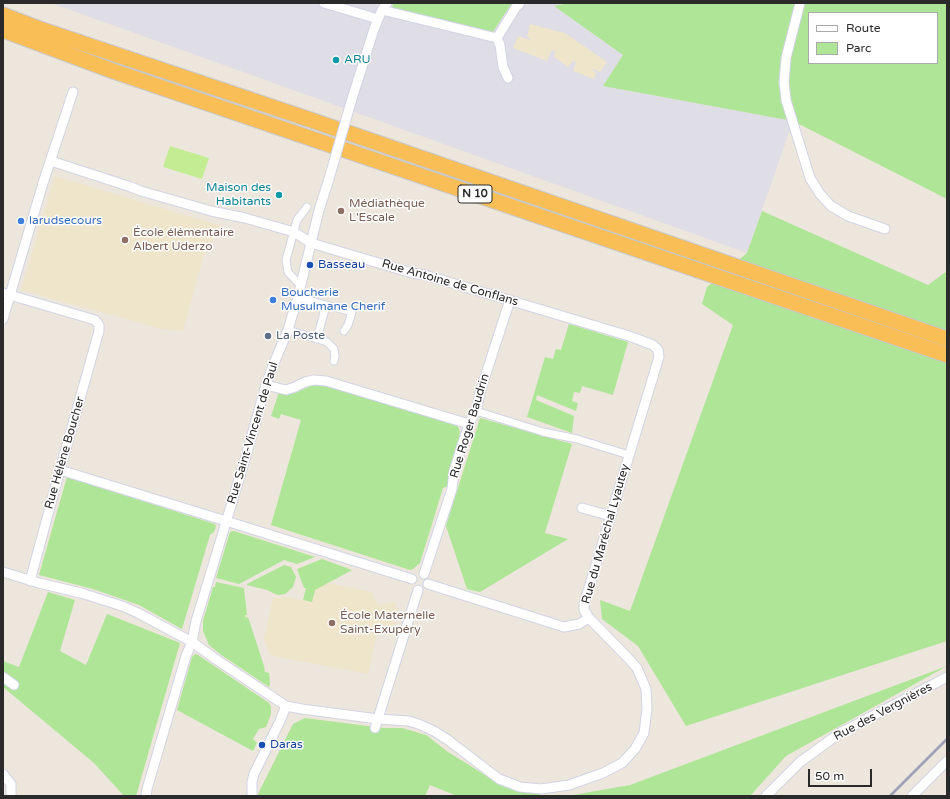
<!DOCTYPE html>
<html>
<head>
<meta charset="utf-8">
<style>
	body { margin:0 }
	#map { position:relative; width:950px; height:799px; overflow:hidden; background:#ede6dc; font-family:"Varela Round",sans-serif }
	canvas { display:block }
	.frame { position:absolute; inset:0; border:4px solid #2a2a2a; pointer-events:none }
	.legend { position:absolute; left:808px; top:12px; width:130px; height:52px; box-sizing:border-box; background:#fff; border:1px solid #aaa; margin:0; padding:5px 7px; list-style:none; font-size:12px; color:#2a2a2a }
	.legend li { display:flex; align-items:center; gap:8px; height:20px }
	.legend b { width:20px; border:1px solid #aaa }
	.scale { position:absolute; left:808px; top:769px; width:64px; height:18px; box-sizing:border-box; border:2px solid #2a2a2a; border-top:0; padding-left:5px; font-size:12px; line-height:14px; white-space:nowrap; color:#2a2a2a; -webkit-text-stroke:3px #fff; paint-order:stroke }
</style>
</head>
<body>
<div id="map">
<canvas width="950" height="799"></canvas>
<div class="frame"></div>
<ul class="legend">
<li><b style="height:5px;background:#fff"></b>Route</li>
<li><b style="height:11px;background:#aee597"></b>Parc</li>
</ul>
<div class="scale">50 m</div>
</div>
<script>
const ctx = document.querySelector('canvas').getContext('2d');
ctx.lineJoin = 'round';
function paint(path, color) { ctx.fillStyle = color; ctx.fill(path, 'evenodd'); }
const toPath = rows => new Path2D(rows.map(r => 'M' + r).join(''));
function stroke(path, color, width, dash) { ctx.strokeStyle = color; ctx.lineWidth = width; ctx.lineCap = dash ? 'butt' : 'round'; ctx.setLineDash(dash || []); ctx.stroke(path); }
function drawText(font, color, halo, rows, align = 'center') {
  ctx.font = font + ' "Varela Round",sans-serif'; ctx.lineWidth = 3; ctx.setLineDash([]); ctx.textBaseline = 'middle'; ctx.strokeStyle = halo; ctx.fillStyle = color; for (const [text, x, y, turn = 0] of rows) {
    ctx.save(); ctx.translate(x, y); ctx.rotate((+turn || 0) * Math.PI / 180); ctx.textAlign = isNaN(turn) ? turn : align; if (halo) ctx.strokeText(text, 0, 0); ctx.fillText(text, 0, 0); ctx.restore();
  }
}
paint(toPath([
	[51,3,371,3,492,33,512,3,569,3,554,6,623,55,603,86,793,121,747,253]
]), '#dfdde5');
paint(toPath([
	[530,24,565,33,607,62,600,72,593,69,593,71,596,72,594,79,573,71,576,62,573,61,568,67,554,57,555,51,552,50,547,61,513,48,518,36,530,40,530,38,527,37],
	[55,176,222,226,204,254,183,331,162,329,21,290],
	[328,583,372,592,378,605,395,602,398,612,392,636,377,633,368,674,273,656,269,653,264,640,273,597,277,598,286,597,312,602,315,590]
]), '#efe5cb');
paint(toPath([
	[393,3,512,3,492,33,392,9],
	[569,3,947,3,947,199,793,121,603,86,623,55,554,6],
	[809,13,937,13,937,63,809,63],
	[762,211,928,285,947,271,947,641,686,726,638,646,602,619,600,600,630,611,733,325,702,304,707,287,747,253],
	[569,324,628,342,613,395,582,386,580,393,574,392,572,401,578,403,576,411,537,395,536,400,574,416,572,433,527,417,545,357,553,359,556,349,561,350],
	[315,384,321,384,456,425,459,428,460,435,449,471,448,486,443,488,420,563,413,569,410,570,271,525,301,420,281,414,279,419,271,416,279,392,289,394,295,393],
	[480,418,572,444,545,533,568,539,480,592,467,589,446,526],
	[67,477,73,479,215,524,216,527,214,532,210,535,182,629,139,605,93,589,39,575],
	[233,531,234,531,315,557,297,564,284,560,239,584,216,578,230,532],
	[322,559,352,570,315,590,312,602,303,600,306,588,304,588,297,569],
	[284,565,291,567,296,577,293,587,285,594,278,595,273,593,267,590,247,585,247,584],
	[216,582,244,588,247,615,245,615,246,618,248,617,264,666,265,672,269,673,270,683,269,687,220,654,209,645,203,631,203,621,213,587,215,587],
	[48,592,75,600,60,651,86,665,107,614,180,643,136,796,124,796,94,763,3,687,3,661,19,667],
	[195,654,198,655,269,703,271,707,271,714,266,727,259,729,253,739,257,743,253,751,177,710,192,657],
	[947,666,786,756,750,796,567,796,630,785],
	[305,718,383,728,402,728,426,735,448,752,493,780,513,789,540,793,540,796,457,796,430,785,425,796,259,796,258,794,293,724]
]), '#aee597');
paint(toPath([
	[170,146,209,158,202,179,163,167]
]), '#c3ed92');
const pedestrian = toPath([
	[300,285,288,272,286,260,297,220,307,207],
	[297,297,326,305,352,312,348,325,344,331],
	[288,330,327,342,334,349,335,357,334,361],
	[317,339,326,305],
	[476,411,543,432,577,439,629,455]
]);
const minor = toPath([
	[324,3,378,19],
	[800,3,786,58,784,82,786,100,810,178,820,194,831,206,848,216,885,229],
	[382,10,497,38],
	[497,38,516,7,520,3],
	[497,38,500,45,502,60,503,67,508,78],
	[351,102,374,29,382,10,387,3],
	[3,293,95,320,99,325,99,331,60,470,30,581],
	[3,319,43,183,73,92],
	[266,385,286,390,295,387,305,382,314,380,326,381,469,424],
	[60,470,226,521,412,579],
	[582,508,611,516],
	[3,572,39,583,81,593,122,606,138,613,192,642,217,660,286,706,302,709,378,719,409,721,421,725,434,731,448,740,499,779,520,787,541,789,569,785,603,773,622,763,635,749,644,733,647,708,646,689,637,668,628,658,589,618,584,610,584,604,625,469,659,357,658,350,653,345,629,336,425,275,412,273,311,243,294,232,245,218,211,211,141,191,131,187,51,161],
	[424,574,452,489,454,471,464,439,469,424,476,411,481,389,510,300],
	[428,584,564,627,579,624,589,618],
	[3,677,14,685],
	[375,728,418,590],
	[3,774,11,784,11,796],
	[146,796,147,789,186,656,192,642,196,621,208,582,246,456,266,385,272,368,288,330,292,316,296,305,319,210,329,179],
	[252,796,252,782,254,774,280,721,286,706],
	[766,796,800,762,840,733,934,684,947,677],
	[912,796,947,761]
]);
const trunk = toPath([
	[3,15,37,28,311,120,947,339],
	[3,30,113,71,947,355]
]);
stroke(pedestrian, '#d1d4e4', 9);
stroke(minor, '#d1d4e4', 11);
stroke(trunk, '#c8c8c8', 17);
stroke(pedestrian, '#fff', 7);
stroke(minor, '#fff', 9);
stroke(trunk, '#fabe57', 15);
stroke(toPath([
	[890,796,947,739]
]), '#9ea1b5', 2.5);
const minorBridge = toPath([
	[329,179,351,102]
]);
stroke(minorBridge, '#d1d4e4', 11, []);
stroke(minorBridge, '#fff', 9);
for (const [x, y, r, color] of [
	[336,60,4,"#0f9aa8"],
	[279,195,4,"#0f9aa8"],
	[341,211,4,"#8d6e63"],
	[21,221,4,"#3f7fe0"],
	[125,240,4,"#8d6e63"],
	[310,265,4,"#1a4fb4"],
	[273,300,4,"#3f7fe0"],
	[268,336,4,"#5c6f8a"],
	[332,623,4,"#8d6e63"],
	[262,745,4,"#1a4fb4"]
]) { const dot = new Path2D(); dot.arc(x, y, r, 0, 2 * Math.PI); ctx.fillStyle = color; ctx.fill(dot); stroke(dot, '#fff', 1.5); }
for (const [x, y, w] of [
	[475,194,34]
]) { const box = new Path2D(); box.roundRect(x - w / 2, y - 9, w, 18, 3); ctx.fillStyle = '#fff'; ctx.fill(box); stroke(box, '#2a2a2a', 1); }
drawText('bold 11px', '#2a2a2a', null, [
	["N 10",475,194]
]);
drawText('12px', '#0d838f', '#fff', [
	["ARU",344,60],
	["Maison des",271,188,"right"],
	["Habitants",271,202,"right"]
], 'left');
drawText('12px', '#785e54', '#fff', [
	["Médiathèque",349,204],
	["L'Escale",349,218],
	["École élémentaire",133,233],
	["Albert Uderzo",133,247],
	["École Maternelle",340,616],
	["Saint-Exupéry",340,630]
], 'left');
drawText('12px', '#366cbe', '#fff', [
	["larudsecours",29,221],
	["Boucherie",281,293],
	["Musulmane Cherif",281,307]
], 'left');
drawText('12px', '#164399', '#fff', [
	["Basseau",318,265],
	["Daras",270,745]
], 'left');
drawText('12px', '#2a2a2a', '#fff', [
	["Rue Antoine de Conflans",450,283,16],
	["Rue Roger Baudrin",470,426,-73],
	["Rue Saint-Vincent de Paul",253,433,-73],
	["Rue Hélène Boucher",65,453,-74],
	["Rue du Maréchal Lyautey",606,534,-74],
	["Rue des Vergnières",883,712,-28]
]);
drawText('12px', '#4e5e75', '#fff', [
	["La Poste",276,336]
], 'left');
</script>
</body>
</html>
